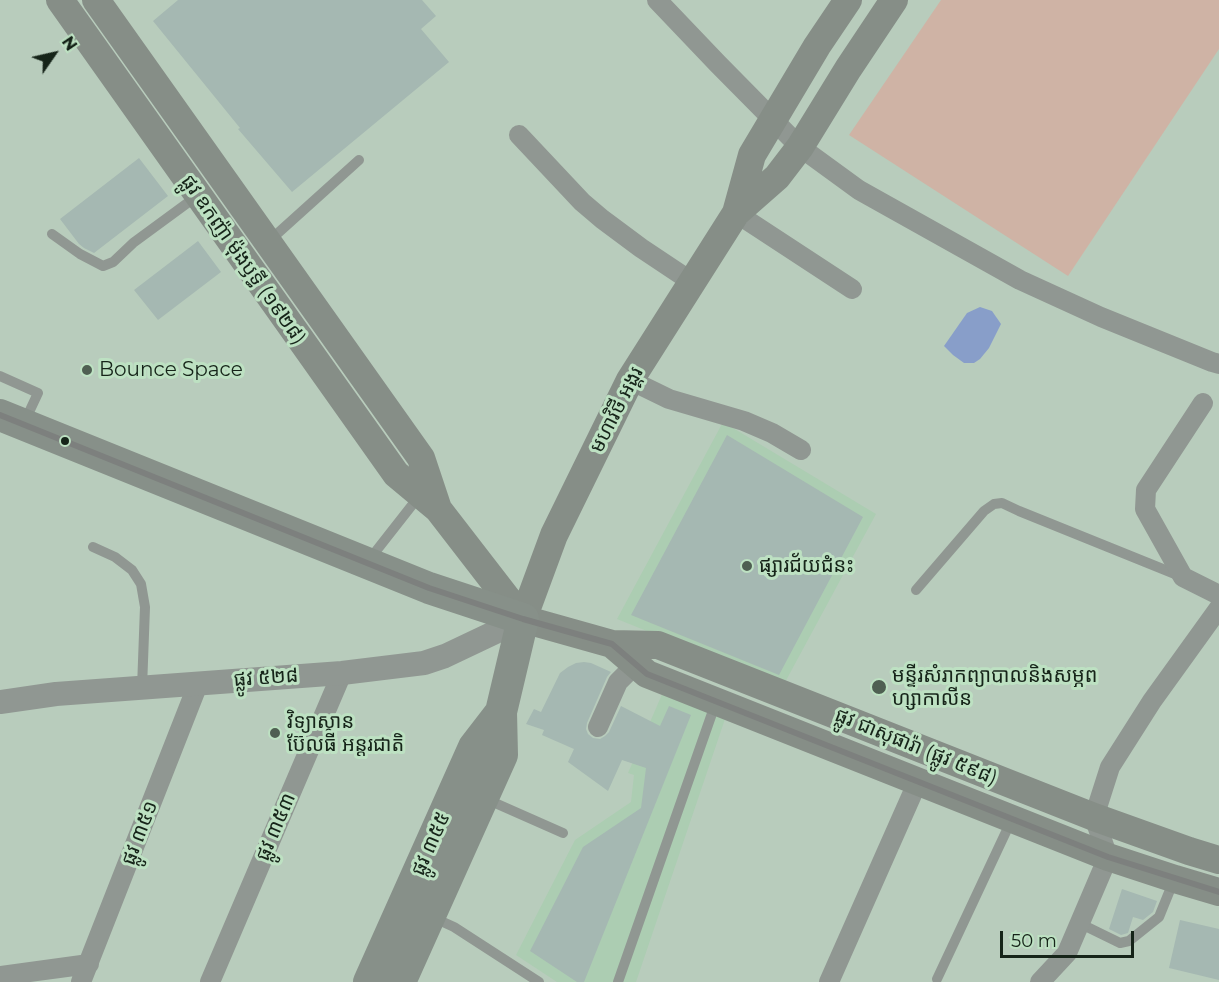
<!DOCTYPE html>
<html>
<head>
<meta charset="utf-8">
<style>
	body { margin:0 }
	#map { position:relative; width:1219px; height:982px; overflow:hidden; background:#b8ccbc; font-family:Montserrat,sans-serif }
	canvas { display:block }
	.north { position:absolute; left:24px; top:24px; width:60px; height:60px; -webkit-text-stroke:4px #bde1c2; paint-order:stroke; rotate:56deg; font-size:16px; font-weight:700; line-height:24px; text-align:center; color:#162419 }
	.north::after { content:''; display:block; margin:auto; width:21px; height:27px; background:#162419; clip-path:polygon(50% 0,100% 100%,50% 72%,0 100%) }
	.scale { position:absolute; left:1000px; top:931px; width:134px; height:27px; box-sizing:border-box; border:3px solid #162419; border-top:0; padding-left:8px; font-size:18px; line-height:21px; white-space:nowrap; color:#162419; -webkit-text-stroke:4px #bde1c2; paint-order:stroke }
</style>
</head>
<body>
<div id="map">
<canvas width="1219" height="982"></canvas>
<div class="north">N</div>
<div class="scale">50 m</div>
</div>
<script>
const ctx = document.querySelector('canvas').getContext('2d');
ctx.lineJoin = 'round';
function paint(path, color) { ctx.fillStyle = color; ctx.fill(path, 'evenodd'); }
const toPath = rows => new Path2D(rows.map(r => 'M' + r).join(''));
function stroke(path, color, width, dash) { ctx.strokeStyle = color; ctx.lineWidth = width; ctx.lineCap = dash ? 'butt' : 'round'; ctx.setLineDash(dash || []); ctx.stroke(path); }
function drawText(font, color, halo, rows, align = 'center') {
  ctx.font = font + ' Montserrat,"Noto Sans Khmer",sans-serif'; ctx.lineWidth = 6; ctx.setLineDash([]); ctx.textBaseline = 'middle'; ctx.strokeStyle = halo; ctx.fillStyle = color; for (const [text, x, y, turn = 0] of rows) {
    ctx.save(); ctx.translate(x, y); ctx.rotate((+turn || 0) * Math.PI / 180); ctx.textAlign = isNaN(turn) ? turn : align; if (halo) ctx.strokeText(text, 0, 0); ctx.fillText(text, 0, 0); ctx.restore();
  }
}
paint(toPath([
	[723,422,876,514,783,686,617,619],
	[663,692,725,719,636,982,557,982,516,955,575,840,631,802,634,775,628,773]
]), '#accdb2');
paint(toPath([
	[941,0,1219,0,1219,49,1068,276,849,135]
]), '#cfb3a5');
paint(toPath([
	[980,307,992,311,1001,324,989,348,980,359,974,363,964,363,953,355,944,346,967,313]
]), '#889ec9');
paint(toPath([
	[178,0,422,0,436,16,421,29,449,62,292,192,238,129,240,128,153,21],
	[139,158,168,196,94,253,84,248,79,244,60,219],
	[198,241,221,272,158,320,134,290],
	[727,435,863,517,779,675,631,615],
	[584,662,591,663,611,672,607,677,587,723,586,729,588,734,593,738,600,739,605,736,609,732,621,706,660,726,669,706,691,715,584,982,577,982,530,951,583,847,641,808,646,768,622,760,608,791,568,762,574,749,542,735,544,730,526,724,534,709,541,712,560,673,568,667,576,663],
	[1122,889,1157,901,1153,912,1143,920,1133,917,1128,933,1121,935,1109,929],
	[1180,920,1219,929,1219,980,1169,968]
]), '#a5b8b2');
stroke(toPath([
	[52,234,80,254,103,266,113,262,133,243,197,196],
	[268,242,359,160],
	[0,376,38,393,24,423],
	[93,547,115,557,132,570,141,584,145,607,142,688],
	[369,560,420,495],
	[916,590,984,511,994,504,1002,503,1019,511,1180,576],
	[486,799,563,833],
	[432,917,454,927,539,982],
	[1079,923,1120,943,1129,941,1159,917,1174,880],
	[937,979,1012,819],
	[618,982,716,702]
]), '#909792', 10);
stroke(toPath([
	[657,0,718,64,800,147,859,190,1020,280,1101,317,1212,362,1219,364],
	[519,135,582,202,602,219,641,248,692,282],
	[736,213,852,289],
	[630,380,669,399,744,421,772,433,801,450],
	[1203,403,1146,490,1145,509,1183,577,1219,595],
	[598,727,618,682,636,664],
	[0,976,89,964],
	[81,982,198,684],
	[210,982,342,673],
	[829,982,918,781],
	[1040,982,1067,953,1108,857,1094,817,1110,767,1152,701,1219,608]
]), '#909792', 20);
stroke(toPath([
	[0,702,56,694,342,673,424,663,445,656,523,619]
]), '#909792', 24);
stroke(toPath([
	[60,0,396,474,438,509,523,619],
	[96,0,421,458,438,509],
	[736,213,752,155,817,46,848,0],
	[523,619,612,644,658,645,1094,817,1189,851,1219,860],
	[523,619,554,535,630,380,736,213,777,177,800,147,848,69,894,0],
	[612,644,647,674,1108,857,1175,879,1219,892]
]), '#868e87', 28);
stroke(toPath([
	[0,415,429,588,523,619,501,712,502,755,400,982],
	[369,982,474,747,501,712]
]), '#879089', 32);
stroke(toPath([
	[0,415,429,588,523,619,612,644,647,674,1108,857,1219,892]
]), '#7d807e', 6);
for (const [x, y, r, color] of [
	[87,370,6,"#4f5f52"],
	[65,441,5,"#162419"],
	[747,566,6,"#4f5f52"],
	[879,687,8,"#4f5f52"],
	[275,733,6,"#4f5f52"]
]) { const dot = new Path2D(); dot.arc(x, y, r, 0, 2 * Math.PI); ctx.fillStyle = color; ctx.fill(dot); stroke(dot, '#bde1c2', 2); }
drawText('20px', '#162419', '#bde1c2', [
	["ផ្លូវ ឧកញ៉ា ម៉ុងឫទ្ធី (១៩២៨)",243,260,55],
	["មហាវិថី អង្គរ",617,410,-63],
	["ផ្លូវ ៥២៨",266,678,-4],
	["ផ្លូវ ជាសុផារ៉ា (ផ្លូវ ៥៩៨)",916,747,22],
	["ផ្លូវ ៣៥៣",276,827,-67],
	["ផ្លូវ ៣៥១",140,833,-69],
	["ផ្លូវ ៣៥៥",431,844,-66]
]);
drawText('20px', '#162419', '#bde1c2', [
	["Bounce Space",99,370],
	["ផ្សារជ័យជំនះ",759,566],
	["មន្ទីរសំរាកព្យាបាលនិងសម្ភព",892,676],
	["ហ្សាកាលីន",892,699],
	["វិទ្យាស្ថាន",287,722],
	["ប៊ែលធី អន្ដរជាតិ",287,745]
], 'left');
</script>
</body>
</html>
